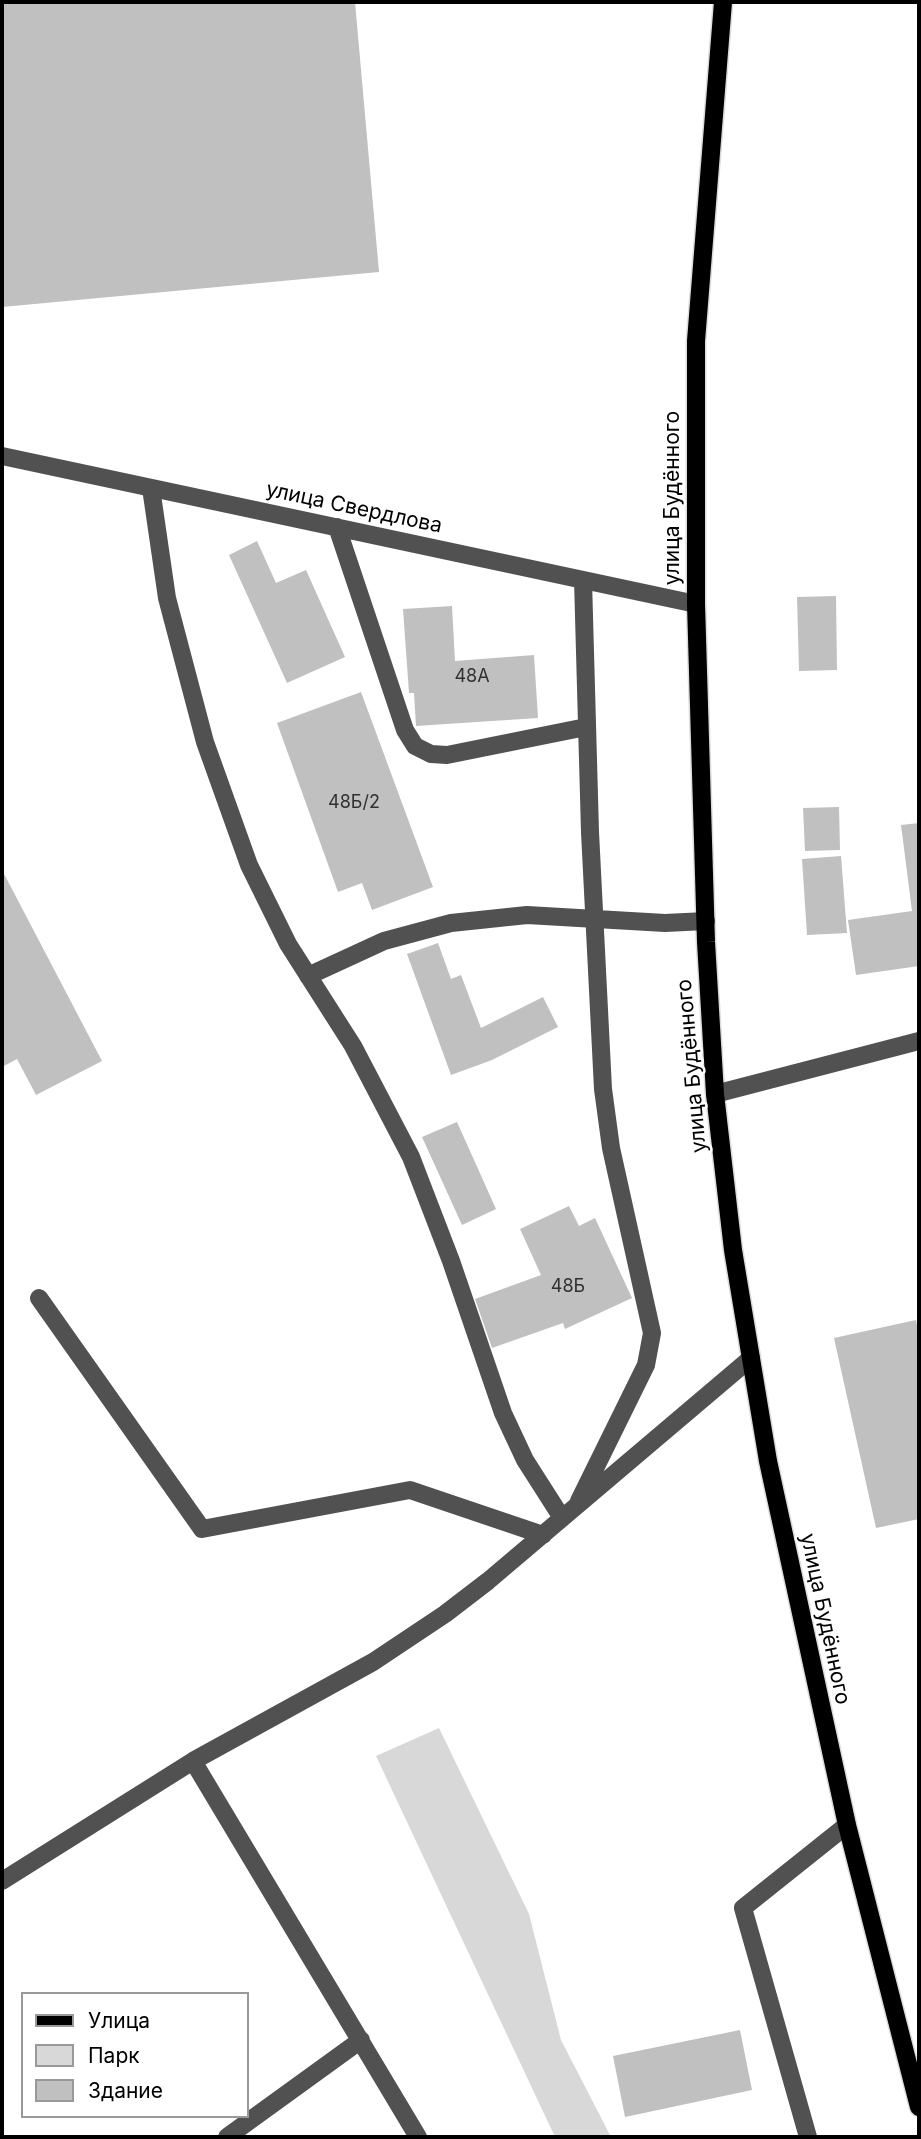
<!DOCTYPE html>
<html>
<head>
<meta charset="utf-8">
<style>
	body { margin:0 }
	#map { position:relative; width:921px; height:2139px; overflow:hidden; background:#fff; font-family:Inter,sans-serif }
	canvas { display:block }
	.frame { position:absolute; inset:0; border:4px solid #000; pointer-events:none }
	.legend { position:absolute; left:21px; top:1992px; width:228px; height:126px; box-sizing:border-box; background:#fff; border:2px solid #999; margin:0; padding:9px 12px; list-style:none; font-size:21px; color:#000 }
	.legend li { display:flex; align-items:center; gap:14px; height:35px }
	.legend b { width:35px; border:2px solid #999 }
</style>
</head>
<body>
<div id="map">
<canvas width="921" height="2139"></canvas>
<div class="frame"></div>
<ul class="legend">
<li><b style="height:9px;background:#000"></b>Улица</li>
<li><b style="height:19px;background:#d8d8d8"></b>Парк</li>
<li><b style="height:19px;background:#c0c0c0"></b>Здание</li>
</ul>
</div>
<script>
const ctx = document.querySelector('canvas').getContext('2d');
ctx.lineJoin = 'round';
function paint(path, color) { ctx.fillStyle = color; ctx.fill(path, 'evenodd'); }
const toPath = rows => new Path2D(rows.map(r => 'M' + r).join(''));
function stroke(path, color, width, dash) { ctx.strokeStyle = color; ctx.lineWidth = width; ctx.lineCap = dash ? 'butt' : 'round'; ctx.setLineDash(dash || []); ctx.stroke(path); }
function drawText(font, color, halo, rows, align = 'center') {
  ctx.font = font + ' Inter,sans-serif'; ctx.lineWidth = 5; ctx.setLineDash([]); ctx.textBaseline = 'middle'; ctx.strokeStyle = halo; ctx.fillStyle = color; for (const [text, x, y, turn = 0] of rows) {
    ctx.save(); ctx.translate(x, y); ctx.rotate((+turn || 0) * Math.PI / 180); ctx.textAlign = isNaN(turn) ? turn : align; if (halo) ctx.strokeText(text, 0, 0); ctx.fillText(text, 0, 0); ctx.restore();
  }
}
paint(toPath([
	[439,1728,529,1914,561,2040,611,2137,555,2137,376,1756]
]), '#d8d8d8');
paint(toPath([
	[2,2,355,2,379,272,2,307],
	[257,541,276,583,306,570,345,657,287,683,229,555],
	[836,596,837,670,799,671,797,597],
	[452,606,455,661,534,655,538,718,416,726,414,693,409,693,403,609],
	[361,692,433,887,372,910,362,883,338,892,277,723],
	[839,807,840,850,805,851,803,808],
	[919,823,919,966,856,975,848,920,912,911,901,825],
	[841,856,847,933,807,935,802,859],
	[2,870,102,1061,36,1095,17,1059,2,1067],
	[438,943,451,979,461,975,481,1028,543,997,558,1027,492,1060,451,1075,407,954],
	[457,1122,496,1209,462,1225,422,1137],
	[569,1206,579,1226,595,1218,632,1298,565,1329,563,1323,492,1348,475,1299,541,1275,520,1229],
	[916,1320,919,1337,919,1519,876,1528,834,1338],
	[740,2030,752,2090,625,2117,613,2056]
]), '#c0c0c0');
const major = toPath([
	[723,2,696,341,696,604,706,942,715,1094,733,1250,768,1461,847,1825,919,2107]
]);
stroke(major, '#dbdbdb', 21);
stroke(toPath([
	[2,456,696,604],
	[151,488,167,598,205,742,249,865,288,944,353,1046,411,1157,451,1261,503,1413,525,1460,562,1518],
	[337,527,405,730,415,746,431,754,447,755,586,727],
	[308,976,384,941,451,923,527,915,665,923,706,921],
	[715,1094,919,1041],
	[39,1298,202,1529,410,1490,543,1535],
	[579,1501,646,1365,652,1333,611,1148,603,1089,590,832,583,580],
	[193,1761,418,2137],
	[2,1881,193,1761,373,1662,445,1614,488,1581,751,1358],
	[227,2137,361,2040],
	[808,2137,743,1908,847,1825]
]), '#515151', 18);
stroke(major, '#000', 18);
drawText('18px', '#303030', null, [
	["48А",472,677],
	["48Б/2",354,803],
	["48Б",568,1287]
]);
drawText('21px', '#000', '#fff', [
	["улица Будённого",673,498,-90],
	["улица Свердлова",354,508,12],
	["улица Будённого",692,1066,-95],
	["улица Будённого",825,1619,78]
]);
</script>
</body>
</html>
